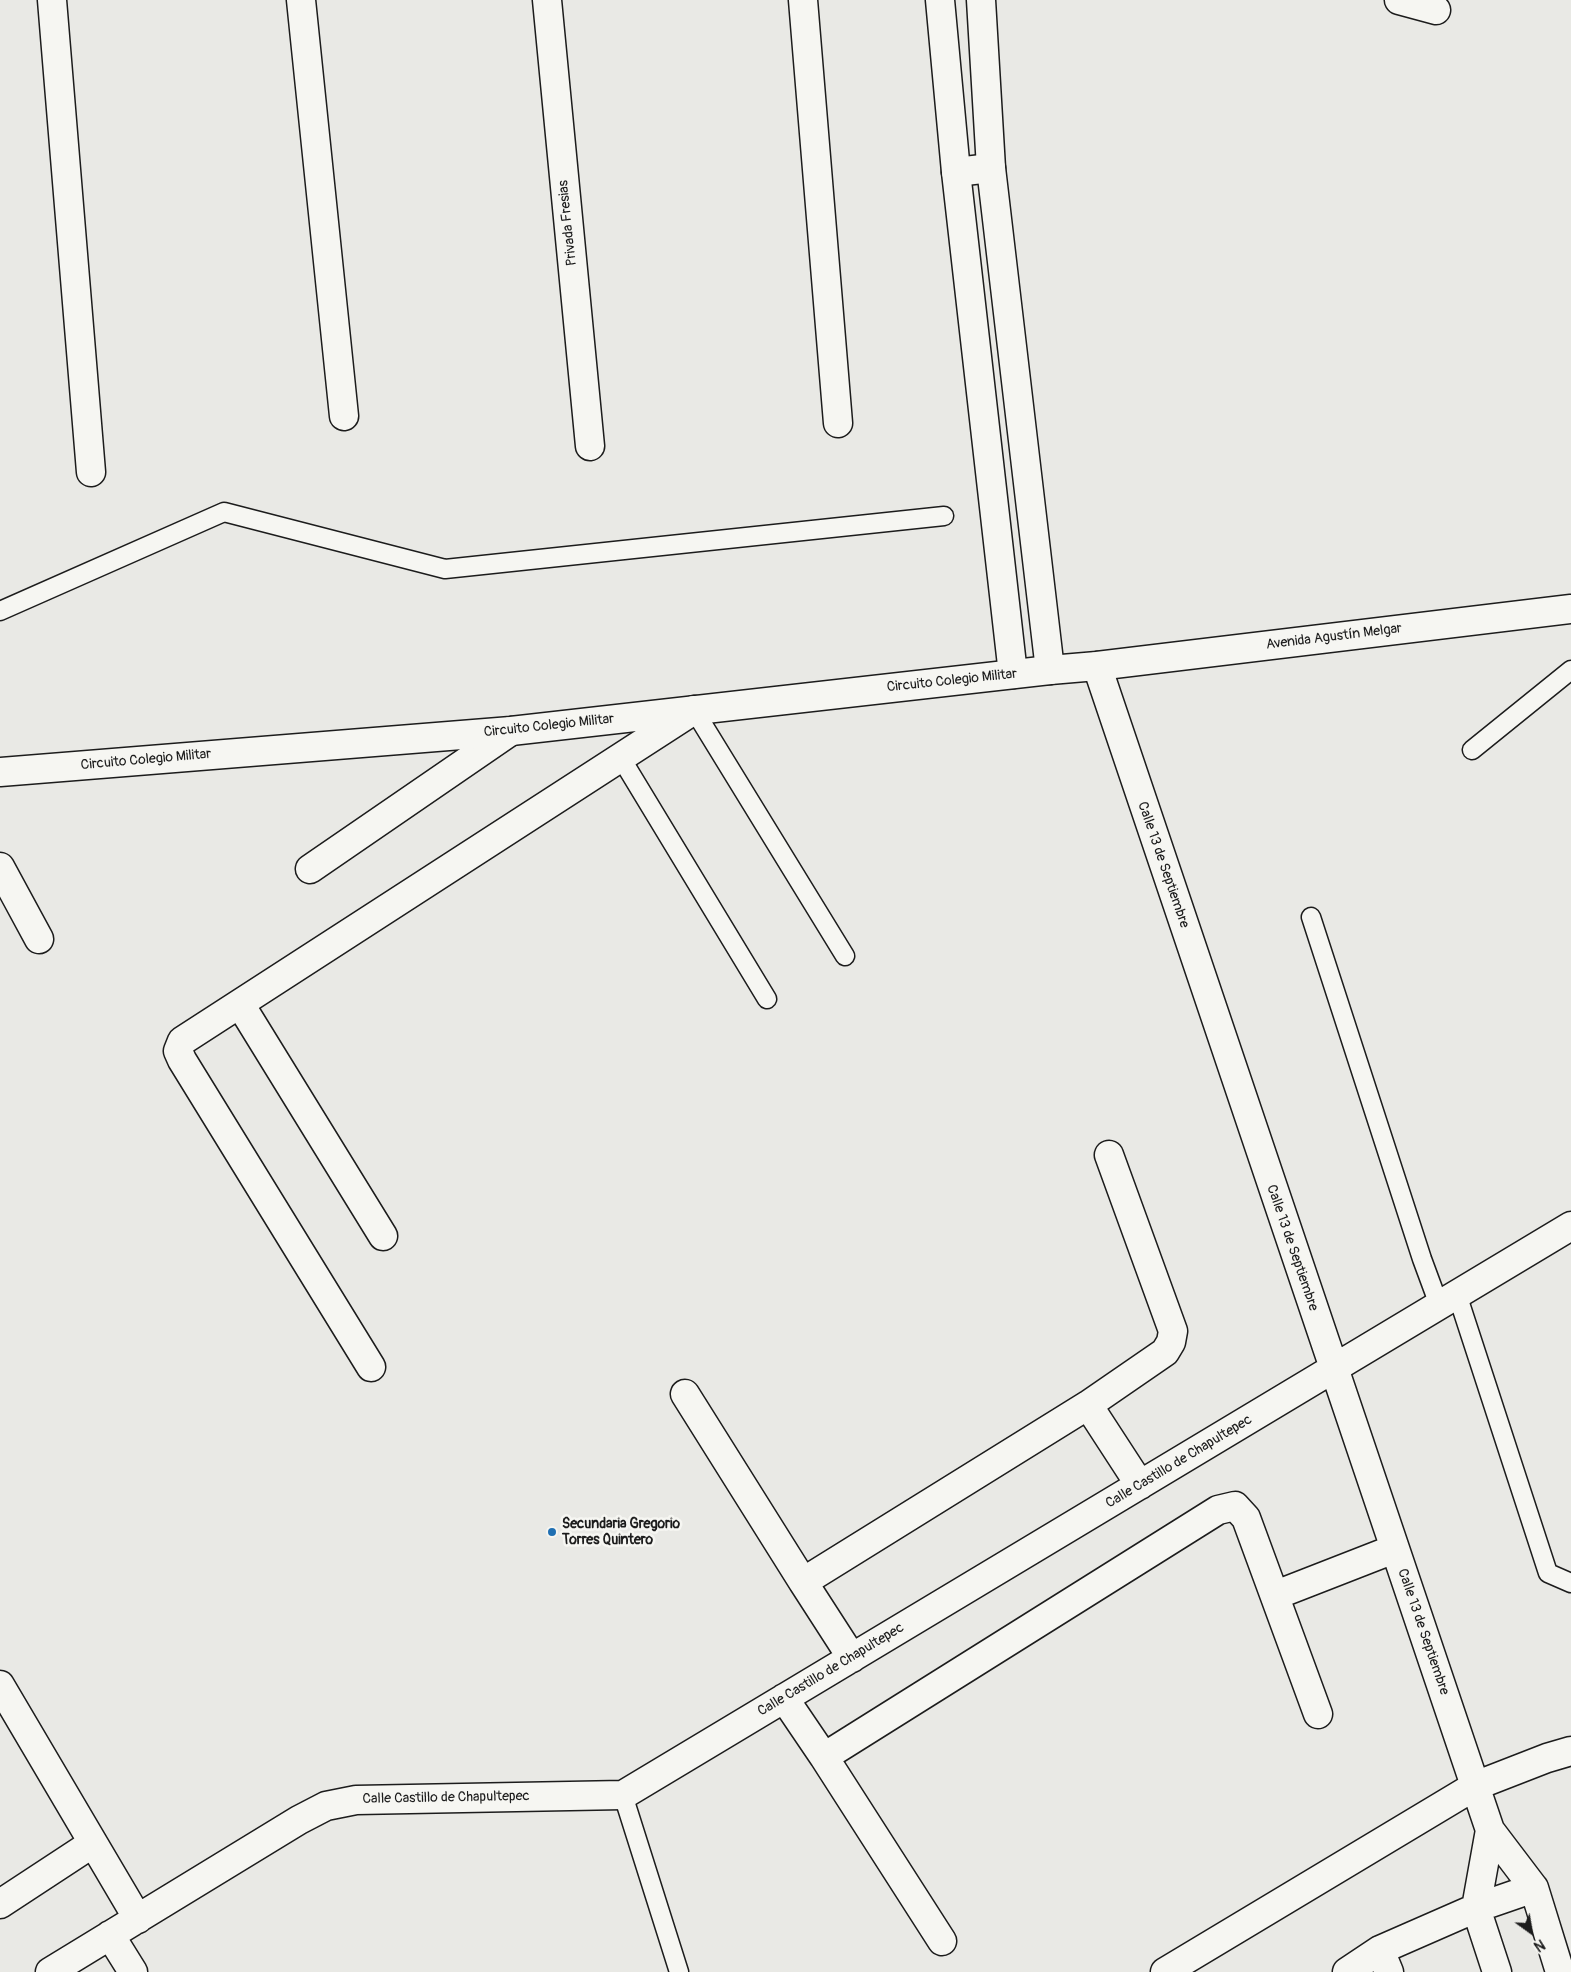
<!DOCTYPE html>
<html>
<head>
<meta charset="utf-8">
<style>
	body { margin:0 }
	#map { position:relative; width:1571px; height:1972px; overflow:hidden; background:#e9e9e5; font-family:Pangolin,sans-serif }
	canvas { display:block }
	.north { position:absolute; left:1506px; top:1907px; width:50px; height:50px; -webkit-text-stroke:4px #f6f6f2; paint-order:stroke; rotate:148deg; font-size:14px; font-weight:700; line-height:20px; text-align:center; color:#1c1c1c }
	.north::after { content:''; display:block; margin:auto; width:18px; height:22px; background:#1c1c1c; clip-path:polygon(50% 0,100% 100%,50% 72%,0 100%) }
</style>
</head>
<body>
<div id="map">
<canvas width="1571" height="1972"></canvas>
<div class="north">N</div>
</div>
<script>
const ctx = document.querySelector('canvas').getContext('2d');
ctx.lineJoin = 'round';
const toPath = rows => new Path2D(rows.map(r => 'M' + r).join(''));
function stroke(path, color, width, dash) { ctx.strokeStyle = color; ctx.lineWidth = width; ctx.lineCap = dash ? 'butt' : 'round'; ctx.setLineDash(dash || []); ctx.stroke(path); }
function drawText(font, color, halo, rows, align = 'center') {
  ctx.font = font + ' Pangolin,sans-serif'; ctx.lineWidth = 5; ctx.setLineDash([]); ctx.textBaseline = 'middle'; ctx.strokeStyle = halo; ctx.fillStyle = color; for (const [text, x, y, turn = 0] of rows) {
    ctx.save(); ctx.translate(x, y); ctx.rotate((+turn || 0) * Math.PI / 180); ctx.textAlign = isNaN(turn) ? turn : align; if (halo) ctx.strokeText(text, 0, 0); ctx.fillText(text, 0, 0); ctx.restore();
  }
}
const service = toPath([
	[0,611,224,512,445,569,944,516],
	[694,710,845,956],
	[1472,750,1571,670],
	[621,758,767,999],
	[1311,917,1422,1259,1439,1305],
	[1457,1294,1548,1573,1571,1583],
	[623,1795,679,1972]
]);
const minor = toPath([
	[52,0,91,472],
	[301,0,344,416],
	[547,0,590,446],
	[803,0,838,423],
	[1399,0,1436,10],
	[956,172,991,168],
	[1097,666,1490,1830,1534,1888,1560,1972],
	[0,867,39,939],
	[310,869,511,731],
	[240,1004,383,1236],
	[371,1367,182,1060,178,1051,182,1041,694,710],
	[685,1394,803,1582,1088,1405,1165,1352,1171,1342,1173,1331,1109,1155],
	[1088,1405,1140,1485],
	[803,1582,852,1658],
	[1276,1595,1394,1549],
	[0,1685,138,1919],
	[784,1698,824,1757],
	[1490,1830,1476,1908,1497,1972],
	[0,1904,93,1843],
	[110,1935,133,1972],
	[942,1941,824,1757,1218,1510,1235,1506,1246,1518,1318,1714],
	[1380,1950,1389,1972],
	[50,1972,299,1820,326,1806,356,1800,623,1795,1571,1226],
	[1165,1972,1475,1786,1547,1758,1571,1751],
	[1347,1972,1380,1950,1476,1908,1534,1888]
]);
const tertiary = toPath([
	[0,772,511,731,1050,670,1097,666,1571,609]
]);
const secondary = toPath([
	[940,0,956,172,1013,674],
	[981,0,991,168,1050,670]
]);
stroke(service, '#1c1c1c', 21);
stroke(minor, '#1c1c1c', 31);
stroke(tertiary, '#1c1c1c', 31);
stroke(secondary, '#1c1c1c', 31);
stroke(service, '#f6f6f2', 18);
stroke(minor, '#f6f6f2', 28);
stroke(tertiary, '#f6f6f2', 28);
stroke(secondary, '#f6f6f2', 28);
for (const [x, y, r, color] of [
	[552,1532,5,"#1f6fb2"]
]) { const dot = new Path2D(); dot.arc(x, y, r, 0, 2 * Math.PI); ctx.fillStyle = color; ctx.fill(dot); stroke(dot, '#f6f6f2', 2); }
drawText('14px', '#1c1c1c', '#f6f6f2', [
	["Privada Fresias",568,223,-96],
	["Avenida Agustín Melgar",1334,637,-7],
	["Circuito Colegio Militar",952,681,-6],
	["Circuito Colegio Militar",549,726,-6],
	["Circuito Colegio Militar",146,760,-5],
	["Calle 13 de Septiembre",1163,865,71],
	["Calle 13 de Septiembre",1292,1248,71],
	["Calle Castillo de Chapultepec",1179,1462,-31],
	["Calle 13 de Septiembre",1423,1632,71],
	["Calle Castillo de Chapultepec",831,1670,-31],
	["Calle Castillo de Chapultepec",446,1798,-1]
]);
drawText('bold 14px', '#1c1c1c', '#f6f6f2', [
	["Secundaria Gregorio",562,1524],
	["Torres Quintero",562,1540]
], 'left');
</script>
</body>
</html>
